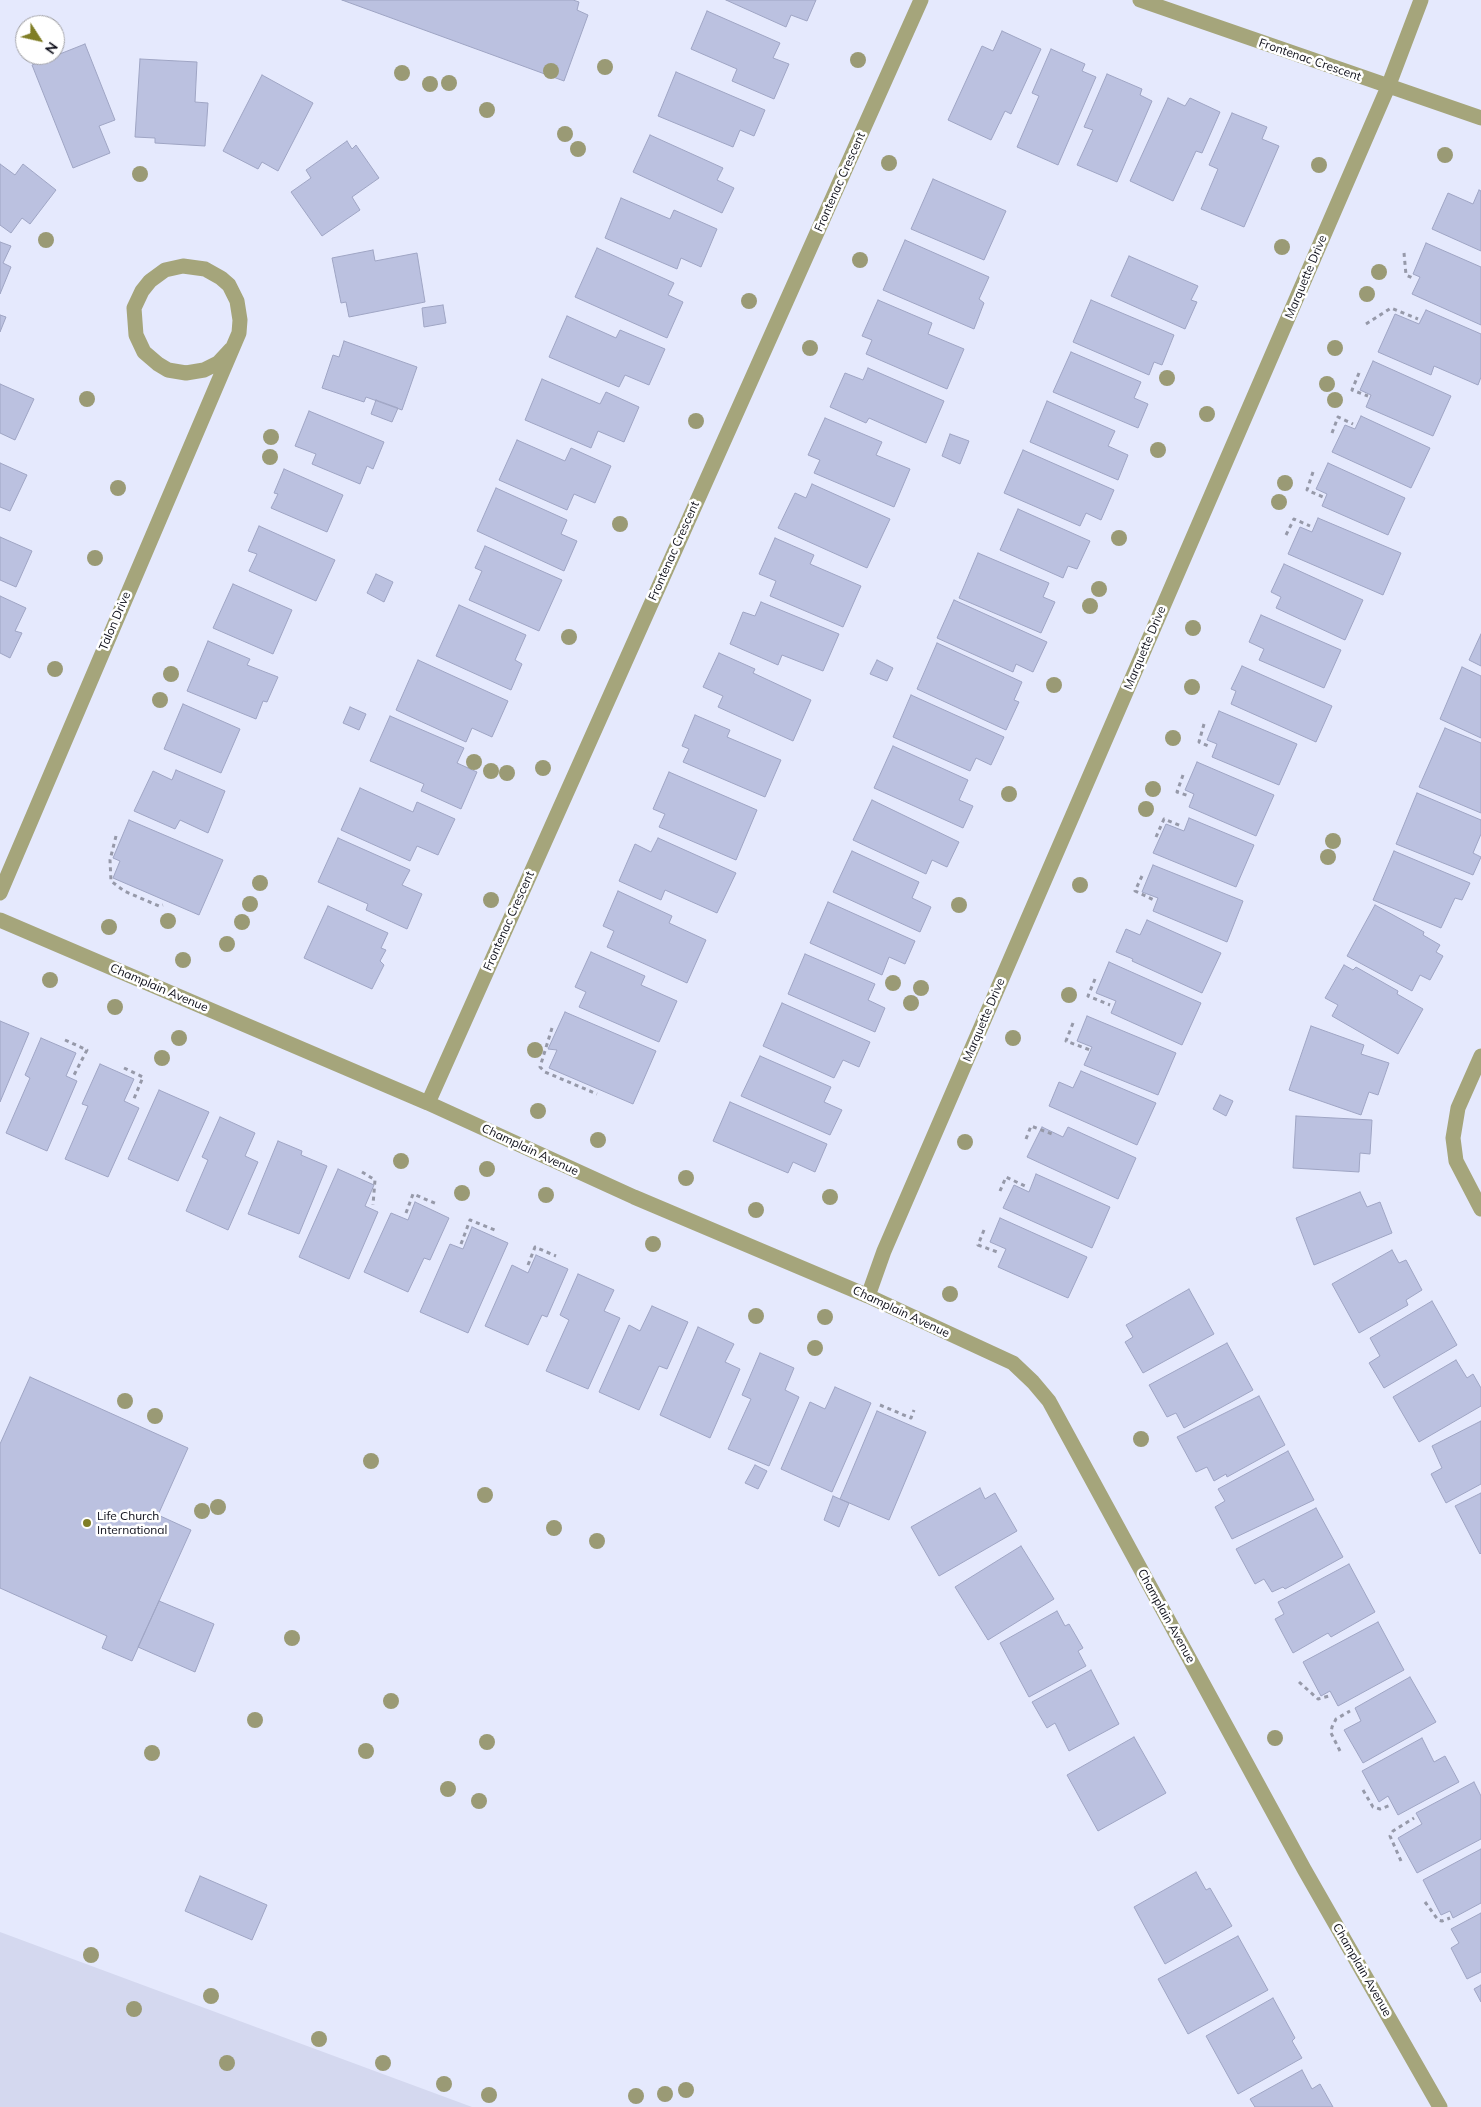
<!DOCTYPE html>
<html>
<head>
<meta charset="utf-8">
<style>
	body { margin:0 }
	#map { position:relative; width:1481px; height:2107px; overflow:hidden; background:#e5e9fd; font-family:Mulish,sans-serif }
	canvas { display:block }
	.north { position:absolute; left:15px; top:15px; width:50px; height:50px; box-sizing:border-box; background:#fff; border:1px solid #9f9fa3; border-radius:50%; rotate:125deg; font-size:14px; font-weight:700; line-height:20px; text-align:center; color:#0e0f1a }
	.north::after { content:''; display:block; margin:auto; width:18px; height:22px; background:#807e26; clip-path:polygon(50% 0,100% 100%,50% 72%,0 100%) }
</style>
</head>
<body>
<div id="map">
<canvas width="1481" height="2107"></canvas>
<div class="north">N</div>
</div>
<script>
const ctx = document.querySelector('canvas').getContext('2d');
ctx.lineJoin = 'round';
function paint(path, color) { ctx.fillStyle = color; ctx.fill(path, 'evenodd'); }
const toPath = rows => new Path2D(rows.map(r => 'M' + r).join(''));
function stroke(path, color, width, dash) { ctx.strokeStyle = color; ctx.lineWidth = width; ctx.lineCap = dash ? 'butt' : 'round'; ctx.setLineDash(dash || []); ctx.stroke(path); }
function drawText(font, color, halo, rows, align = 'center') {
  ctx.font = font + ' Mulish,sans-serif'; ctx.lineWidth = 5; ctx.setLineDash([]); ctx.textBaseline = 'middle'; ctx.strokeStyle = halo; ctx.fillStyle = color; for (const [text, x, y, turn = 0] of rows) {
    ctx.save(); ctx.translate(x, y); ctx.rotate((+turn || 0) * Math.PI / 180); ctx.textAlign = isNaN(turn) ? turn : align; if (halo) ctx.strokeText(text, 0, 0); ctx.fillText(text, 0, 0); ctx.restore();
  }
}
paint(toPath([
	[0,1932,245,2023,472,2107,0,2107]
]), '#d4d8ef');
const building = toPath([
	[342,0,573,0,579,2,577,10,588,15,564,81,342,0],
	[726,0,816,0,807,21,791,15,786,27,726,0],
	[707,11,780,43,773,58,789,64,774,99,732,81,737,69,691,49,707,11],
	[1002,31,1041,49,1011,114,1005,111,991,140,948,120,982,46,993,51,1002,31],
	[85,44,115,120,99,126,110,153,73,168,32,65,85,44],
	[1051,49,1085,64,1082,71,1096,77,1058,165,1017,147,1039,96,1032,93,1051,49],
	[140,59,197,62,195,102,208,103,205,146,155,143,155,138,135,137,140,59],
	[676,72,765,110,754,136,740,130,733,147,658,116,676,72],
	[1107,74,1142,89,1140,95,1152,101,1117,182,1077,165,1093,130,1084,127,1107,74],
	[262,75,313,103,278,171,262,162,258,169,223,151,262,75],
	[1168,98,1185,106,1190,98,1220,112,1202,153,1196,151,1173,201,1130,181,1168,98],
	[1232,113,1267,127,1262,139,1279,146,1244,227,1201,209,1218,169,1209,165,1232,113],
	[650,135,723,168,717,180,734,188,722,213,633,172,650,135],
	[347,141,352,149,356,145,379,178,352,197,360,210,322,236,291,192,311,178,306,170,347,141],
	[0,164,15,175,23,164,56,190,30,224,22,218,11,233,0,225,0,164],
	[933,179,1006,211,984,260,911,229,933,179],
	[1479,190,1481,191,1481,251,1432,229,1448,193,1473,204,1479,190],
	[621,198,670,219,674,210,717,229,701,267,681,258,677,269,605,238,621,198],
	[905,240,989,277,979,299,984,303,974,329,883,290,905,240],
	[0,242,11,246,3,263,11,267,0,294,0,242],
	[1426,243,1481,267,1481,325,1412,294,1420,277,1413,274,1426,243],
	[597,248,674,283,668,295,683,302,667,338,575,297,597,248],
	[373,250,375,261,417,253,425,302,349,317,346,302,341,303,332,258,373,250],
	[1129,256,1198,286,1191,300,1197,302,1185,329,1111,296,1129,256],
	[878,300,932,323,928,334,964,349,947,389,866,354,872,340,862,336,878,300],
	[1091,300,1174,335,1162,365,1154,362,1149,375,1073,342,1091,300],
	[443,305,446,323,424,327,422,308,443,305],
	[1426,310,1481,334,1481,377,1478,385,1434,366,1431,375,1378,352,1395,314,1419,324,1426,310],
	[0,315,6,317,0,332,0,315],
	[567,316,616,338,620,330,665,349,649,385,625,375,619,387,549,357,567,316],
	[344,341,417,367,402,410,366,397,364,402,322,388,333,355,339,357,344,341],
	[1071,352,1141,382,1134,398,1148,404,1138,428,1053,392,1071,352],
	[1373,361,1451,396,1433,436,1366,407,1371,395,1360,390,1373,361],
	[868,368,944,401,926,443,869,418,866,423,830,407,845,373,863,380,868,368],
	[542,379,600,404,606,392,639,407,624,442,598,431,591,448,525,420,542,379],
	[0,384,34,399,15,440,0,433,0,384],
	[376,400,398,408,392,422,371,414,376,400],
	[1047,401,1115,431,1108,446,1128,455,1118,480,1030,442,1047,401],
	[309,411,384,442,373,469,367,466,360,484,312,464,316,454,295,446,309,411],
	[1361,416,1430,448,1411,488,1332,452,1345,425,1355,429,1361,416],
	[825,418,882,442,876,455,910,469,894,507,814,473,820,460,808,455,825,418],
	[950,434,969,441,960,464,942,456,950,434],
	[517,440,565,461,571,448,611,466,595,503,574,494,567,510,499,480,517,440],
	[1023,450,1114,490,1101,520,1086,513,1080,526,1004,493,1023,450],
	[0,463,27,475,10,511,0,507,0,463],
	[1328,463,1405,498,1388,535,1322,506,1327,494,1316,489,1328,463],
	[284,469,343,495,327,532,271,508,278,494,274,493,284,469],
	[812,484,890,519,867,568,778,528,795,493,806,498,812,484],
	[496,488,567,520,561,534,577,541,564,571,477,531,496,488],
	[1018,509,1090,541,1077,569,1068,566,1063,578,1000,550,1018,509],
	[1318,518,1401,553,1383,595,1288,554,1300,527,1312,532,1318,518],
	[259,526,335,560,316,601,249,571,257,554,248,551,259,526],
	[0,537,32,551,16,587,0,580,0,537],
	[775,538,814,555,810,564,861,586,843,627,770,596,776,581,759,574,775,538],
	[485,546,562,580,539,631,469,600,482,571,475,568,485,546],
	[978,553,1049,583,1043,597,1055,602,1041,633,959,598,978,553],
	[1284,564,1363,600,1345,640,1276,608,1281,597,1271,592,1284,564],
	[376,574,393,582,384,602,367,593,376,574],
	[233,584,292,610,273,654,213,628,233,584],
	[0,596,26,608,15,631,22,633,10,658,0,653,0,596],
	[954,600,1047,642,1033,672,1016,664,1013,672,937,638,954,600],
	[761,602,839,634,823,671,782,655,778,665,730,644,743,612,755,616,761,602],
	[459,605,526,635,515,660,522,664,511,690,436,656,459,605],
	[1261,615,1341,650,1324,688,1259,660,1264,649,1249,642,1261,615],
	[1481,634,1481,666,1469,660,1481,634],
	[208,641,250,659,247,665,278,677,267,702,263,701,256,719,187,691,208,641],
	[937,643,1022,682,1014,700,1019,702,1006,730,917,689,937,643],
	[719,653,755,669,753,673,811,700,793,741,718,707,723,696,703,687,719,653],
	[418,660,508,701,492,737,472,728,466,742,396,710,418,660],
	[877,660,893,668,887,681,870,674,877,660],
	[1242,666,1332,706,1316,742,1231,704,1236,691,1231,689,1242,666],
	[1462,667,1481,676,1481,738,1440,719,1462,667],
	[911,695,1004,737,991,765,976,758,970,771,893,737,911,695],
	[183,704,240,729,221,773,164,749,183,704],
	[350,707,366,714,359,730,343,723,350,707],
	[1219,711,1297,744,1279,785,1212,757,1217,744,1207,740,1219,711],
	[695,715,730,730,727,737,781,760,765,797,683,762,689,749,682,746,695,715],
	[390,716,464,748,457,763,477,772,461,809,421,791,424,784,370,761,390,716],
	[1445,728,1481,743,1481,813,1419,787,1445,728],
	[893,746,968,780,959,800,973,806,963,828,874,788,893,746],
	[1197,762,1274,795,1256,836,1189,807,1194,794,1185,790,1197,762],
	[176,770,225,791,208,833,180,820,175,829,134,811,153,771,172,780,176,770],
	[669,772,757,810,736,860,659,827,665,814,653,809,669,772],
	[360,788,413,812,417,802,455,819,438,855,417,846,410,861,341,830,360,788],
	[1417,793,1481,820,1481,834,1473,853,1481,857,1473,875,1396,844,1417,793],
	[872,800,959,842,947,867,932,860,926,874,853,840,872,800],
	[1189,818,1254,845,1236,887,1153,853,1166,824,1184,831,1189,818],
	[129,820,223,860,199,915,113,878,120,861,113,858,129,820],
	[338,838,410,870,402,885,422,894,407,929,366,910,368,904,318,882,338,838],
	[658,838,736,873,717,913,665,890,661,900,619,881,635,844,651,852,658,838],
	[852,851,919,882,912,898,931,907,920,932,833,892,852,851],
	[1394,851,1470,883,1462,900,1455,898,1441,928,1373,900,1394,851],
	[1153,865,1243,901,1227,942,1153,911,1158,898,1142,892,1153,865],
	[618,891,672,916,669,923,706,940,687,983,607,947,614,931,603,926,618,891],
	[828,902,915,941,905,964,889,957,882,975,810,943,828,902],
	[1375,905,1424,932,1423,935,1440,945,1436,952,1443,956,1430,980,1420,975,1412,991,1347,956,1375,905],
	[328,906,388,933,381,948,386,950,380,961,384,965,372,989,304,958,328,906],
	[1147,920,1221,953,1202,993,1132,961,1133,959,1116,952,1126,929,1140,935,1147,920],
	[591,952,645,976,641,985,677,1001,659,1042,579,1007,586,992,575,987,591,952],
	[805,954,875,984,868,1000,885,1008,875,1032,788,994,805,954],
	[1109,962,1201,1003,1182,1045,1111,1013,1116,1001,1096,993,1109,962],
	[1344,965,1353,970,1356,967,1398,991,1397,994,1423,1009,1398,1054,1332,1016,1338,1005,1325,998,1344,965],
	[782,1003,870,1042,859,1067,843,1060,834,1078,763,1046,782,1003],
	[565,1012,656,1051,633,1104,549,1068,557,1050,548,1049,565,1012],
	[1087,1016,1176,1053,1158,1095,1084,1065,1092,1047,1077,1041,1087,1016],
	[0,1021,29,1033,0,1102,0,1021],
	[1311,1026,1364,1045,1361,1054,1389,1063,1378,1095,1369,1092,1361,1115,1289,1090,1311,1026],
	[41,1038,76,1053,66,1076,77,1081,47,1151,6,1133,30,1078,25,1075,41,1038],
	[760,1056,831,1087,824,1102,842,1110,830,1135,741,1096,760,1056],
	[100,1064,134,1079,124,1101,139,1108,108,1177,65,1159,88,1106,82,1104,100,1064],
	[1081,1071,1156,1103,1137,1145,1049,1106,1059,1082,1073,1088,1081,1071],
	[159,1090,209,1112,178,1181,128,1159,159,1090],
	[1220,1095,1233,1101,1226,1116,1213,1109,1220,1095],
	[730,1102,827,1144,815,1172,793,1162,788,1173,713,1141,730,1102],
	[1296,1116,1372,1120,1370,1154,1360,1153,1359,1172,1293,1168,1296,1116],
	[220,1117,255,1133,245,1156,258,1162,228,1230,186,1211,208,1160,202,1157,220,1117],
	[1042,1127,1063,1137,1068,1127,1136,1158,1118,1199,1027,1157,1042,1127],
	[278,1141,302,1151,301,1155,327,1166,299,1234,248,1214,278,1141],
	[338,1169,374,1185,365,1206,378,1212,349,1279,299,1257,338,1169],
	[1036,1174,1110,1207,1092,1248,1003,1208,1014,1185,1029,1192,1036,1174],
	[1360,1192,1367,1207,1380,1202,1392,1233,1314,1265,1296,1218,1360,1192],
	[415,1202,449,1218,430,1260,424,1258,408,1292,364,1272,391,1213,408,1220,415,1202],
	[1000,1218,1087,1257,1068,1298,998,1267,1006,1249,990,1242,1000,1218],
	[472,1227,508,1243,468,1333,420,1312,450,1244,463,1249,472,1227],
	[1392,1250,1399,1263,1406,1260,1422,1290,1406,1300,1408,1305,1359,1333,1332,1284,1392,1250],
	[536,1255,568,1269,547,1317,542,1315,528,1345,485,1326,512,1265,528,1273,536,1255],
	[578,1274,614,1290,604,1311,620,1318,588,1389,546,1371,569,1320,560,1315,578,1274],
	[1189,1289,1214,1334,1143,1373,1125,1342,1133,1337,1126,1325,1189,1289],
	[1432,1301,1457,1345,1384,1388,1369,1363,1380,1356,1370,1338,1432,1301],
	[652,1306,688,1322,667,1369,659,1366,639,1410,599,1392,629,1325,640,1331,652,1306],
	[698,1327,734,1344,725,1362,740,1369,710,1438,660,1415,698,1327],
	[1227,1343,1253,1390,1184,1428,1176,1413,1167,1417,1149,1385,1227,1343],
	[760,1353,794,1368,785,1390,799,1397,769,1466,728,1449,751,1399,742,1395,760,1353],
	[1456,1360,1467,1378,1473,1374,1481,1388,1481,1406,1419,1442,1393,1397,1456,1360],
	[30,1377,188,1448,158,1515,191,1530,132,1661,102,1648,107,1636,0,1588,0,1444,30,1377],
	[835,1387,871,1403,832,1492,781,1469,810,1402,825,1409,835,1387],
	[1259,1396,1285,1445,1227,1477,1226,1474,1214,1481,1207,1467,1196,1472,1177,1437,1259,1396],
	[877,1411,926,1432,889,1520,840,1499,877,1411],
	[1481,1421,1481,1484,1446,1503,1431,1474,1442,1468,1432,1446,1481,1421],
	[1288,1451,1314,1500,1232,1539,1215,1507,1225,1501,1218,1489,1288,1451],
	[755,1465,767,1471,758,1489,745,1483,755,1465],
	[980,1488,985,1499,995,1493,1017,1531,939,1576,911,1527,980,1488],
	[1481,1493,1481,1553,1480,1554,1455,1506,1481,1493],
	[833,1496,849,1503,839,1527,824,1520,833,1496],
	[1316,1508,1343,1557,1285,1589,1283,1587,1272,1592,1264,1579,1255,1584,1236,1549,1316,1508],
	[1021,1546,1054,1599,988,1640,955,1587,1021,1546],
	[1349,1564,1375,1612,1331,1637,1328,1633,1293,1653,1275,1619,1284,1614,1278,1602,1349,1564],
	[159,1601,214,1624,195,1672,138,1647,159,1601],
	[1057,1611,1065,1626,1069,1624,1083,1648,1078,1651,1086,1666,1029,1697,1000,1643,1057,1611],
	[1378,1622,1404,1670,1338,1706,1330,1691,1321,1696,1303,1662,1378,1622],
	[1091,1670,1119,1724,1069,1751,1055,1723,1047,1728,1032,1702,1091,1670],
	[1410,1677,1436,1722,1363,1763,1344,1730,1361,1721,1355,1708,1410,1677],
	[1134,1737,1166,1793,1098,1831,1067,1775,1134,1737],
	[1422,1738,1434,1762,1445,1756,1459,1782,1398,1815,1388,1796,1379,1802,1362,1771,1422,1738],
	[1474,1782,1481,1796,1481,1839,1417,1873,1398,1838,1422,1824,1416,1813,1474,1782],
	[1481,1849,1481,1903,1453,1918,1450,1911,1441,1915,1423,1880,1481,1849],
	[1196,1872,1206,1890,1210,1888,1232,1926,1165,1964,1134,1907,1196,1872],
	[200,1876,267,1905,252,1940,185,1911,200,1876],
	[1481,1913,1481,1972,1467,1979,1451,1948,1459,1943,1451,1929,1481,1913],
	[1238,1936,1268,1990,1188,2034,1158,1979,1238,1936],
	[1481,1985,1481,2002,1474,1989,1481,1985],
	[1273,1998,1295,2038,1292,2041,1302,2058,1238,2094,1206,2036,1273,1998],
	[1302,2070,1312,2089,1320,2084,1333,2107,1255,2107,1250,2099,1302,2070]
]);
paint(building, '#bbc1e0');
stroke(building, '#9fa5c4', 1);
stroke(toPath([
	[1404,253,1406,275,1415,279],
	[1366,324,1391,308,1418,319],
	[1359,373,1352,390,1368,396],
	[1332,433,1338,417,1353,424],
	[1313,472,1307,490,1323,497],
	[1286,535,1294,519,1310,526],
	[1204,724,1199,742,1211,747],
	[1183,775,1177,792,1189,796],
	[116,836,110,860,111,881,124,891,159,906,163,905],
	[1156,837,1164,819,1181,826],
	[1142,876,1135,891,1154,900],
	[1095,979,1088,996,1110,1005],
	[1073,1023,1066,1041,1090,1050],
	[552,1028,540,1067,545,1072,597,1094],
	[65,1040,87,1050,74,1075],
	[124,1068,143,1077,133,1101],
	[1026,1139,1031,1126,1052,1134],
	[362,1172,375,1180,373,1205],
	[1000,1191,1006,1177,1027,1187],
	[406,1213,413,1194,437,1204],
	[984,1230,978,1245,1000,1253],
	[461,1244,470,1220,495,1230],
	[528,1265,535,1247,556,1256],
	[880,1405,911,1418,914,1410],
	[1299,1682,1318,1699,1329,1696],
	[1340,1751,1331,1733,1332,1727,1336,1719,1350,1711],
	[1363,1790,1373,1807,1380,1809,1391,1805],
	[1401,1861,1390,1836,1393,1831,1414,1818],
	[1425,1902,1438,1920,1442,1921,1450,1918]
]), '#9699a9', 3, [4, 4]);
stroke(toPath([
	[1140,0,1481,118],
	[0,893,239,333,240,320,237,301,229,285,221,278,205,269,183,266,165,270,150,281,142,291,134,308,136,335,144,352,158,364,168,370,186,373,204,370,218,363,231,349],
	[0,920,428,1103,634,1197,868,1296,1013,1363,1033,1382,1049,1401,1304,1869,1440,2107],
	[1481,1056,1458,1108,1453,1138,1456,1161,1481,1209],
	[428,1103,921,0],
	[868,1296,884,1251,1388,87,1421,0]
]), '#a5a57b', 15);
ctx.fillStyle = '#9a9a75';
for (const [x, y] of [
	[858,60],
	[605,67],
	[551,71],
	[402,73],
	[449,83],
	[430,84],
	[487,110],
	[565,134],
	[578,149],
	[1445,155],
	[889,163],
	[1319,165],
	[140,174],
	[46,240],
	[1282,247],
	[860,260],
	[1379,272],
	[1367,294],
	[749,301],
	[810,348],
	[1335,348],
	[1167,378],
	[1327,384],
	[87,399],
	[1335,400],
	[1207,414],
	[696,421],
	[271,437],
	[1158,450],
	[270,457],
	[1285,483],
	[118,488],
	[1279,502],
	[620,524],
	[1119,538],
	[95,558],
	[1099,589],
	[1090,606],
	[1193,628],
	[569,637],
	[55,669],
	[171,674],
	[1054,685],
	[1192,687],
	[160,700],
	[1173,738],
	[474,762],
	[543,768],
	[491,771],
	[507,773],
	[1153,789],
	[1009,794],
	[1146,809],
	[1333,841],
	[1328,857],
	[260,883],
	[1080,885],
	[491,900],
	[250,904],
	[959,905],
	[168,921],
	[242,922],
	[109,927],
	[227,944],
	[183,960],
	[50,980],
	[893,983],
	[921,988],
	[1069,995],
	[911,1003],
	[115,1007],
	[179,1038],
	[1013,1038],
	[535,1050],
	[162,1058],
	[538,1111],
	[598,1140],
	[965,1142],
	[401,1161],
	[487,1169],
	[686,1178],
	[462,1193],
	[546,1195],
	[830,1197],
	[756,1210],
	[653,1244],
	[950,1294],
	[756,1316],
	[825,1317],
	[815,1348],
	[125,1401],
	[155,1416],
	[1141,1439],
	[371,1461],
	[485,1495],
	[218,1507],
	[202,1511],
	[554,1528],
	[597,1541],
	[292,1638],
	[391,1701],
	[255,1720],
	[1275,1738],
	[487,1742],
	[366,1751],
	[152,1753],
	[448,1789],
	[479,1801],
	[91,1955],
	[211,1996],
	[134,2009],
	[319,2039],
	[227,2063],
	[383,2063],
	[444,2084],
	[686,2090],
	[665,2094],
	[489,2095],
	[636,2096]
]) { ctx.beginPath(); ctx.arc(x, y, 8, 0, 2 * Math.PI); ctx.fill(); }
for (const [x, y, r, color] of [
	[87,1523,5,"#807e26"]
]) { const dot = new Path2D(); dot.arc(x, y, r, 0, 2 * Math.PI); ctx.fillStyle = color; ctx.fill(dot); stroke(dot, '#fff', 2); }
drawText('12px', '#0e0f1a', '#fff', [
	["Frontenac Crescent",1310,60,19],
	["Frontenac Crescent",840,182,-66],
	["Marquette Drive",1306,277,-67],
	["Frontenac Crescent",674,551,-66],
	["Talon Drive",115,621,-67],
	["Marquette Drive",1145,648,-67],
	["Frontenac Crescent",509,921,-66],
	["Champlain Avenue",159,988,23],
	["Marquette Drive",984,1020,-67],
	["Champlain Avenue",530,1150,25],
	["Champlain Avenue",901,1312,25],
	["Champlain Avenue",1166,1616,61],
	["Champlain Avenue",1362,1970,60]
]);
drawText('12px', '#0e0f1a', '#fff', [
	["Life Church",97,1516],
	["International",97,1530]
], 'left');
</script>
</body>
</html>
